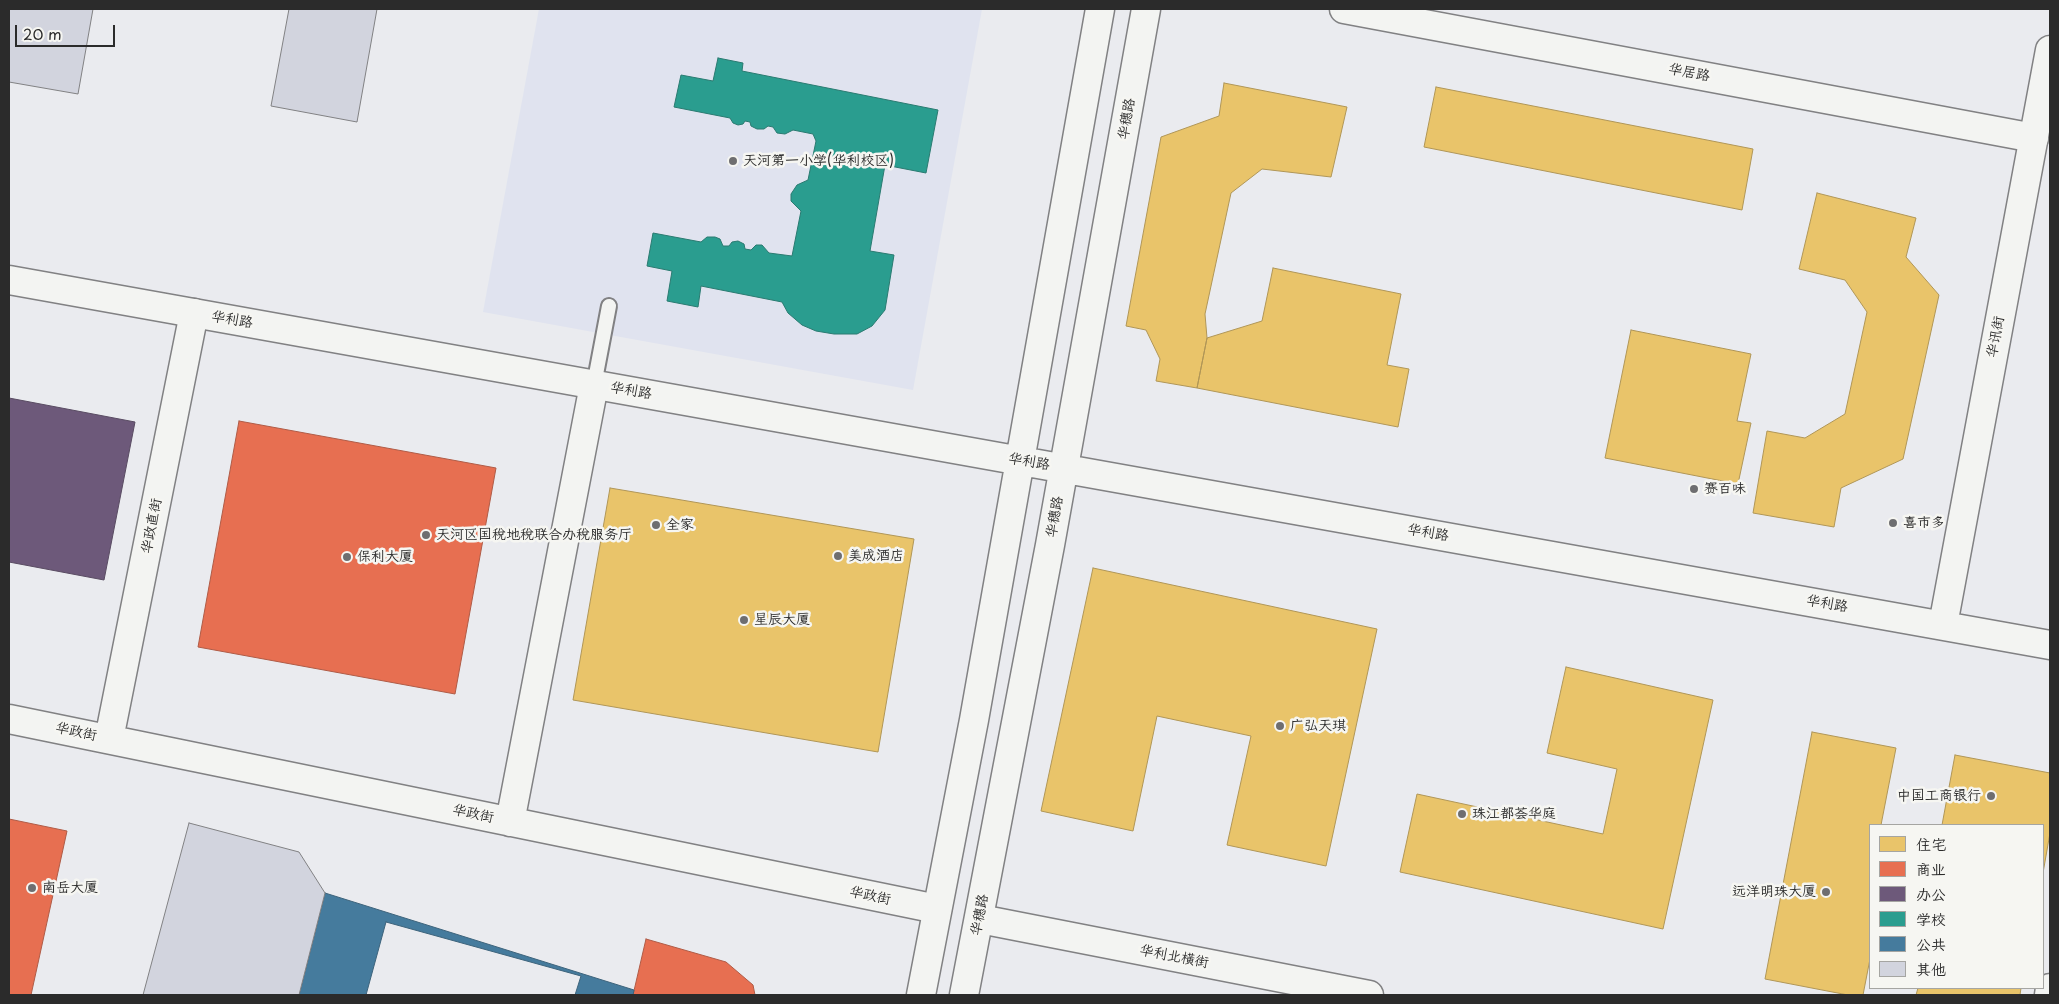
<!DOCTYPE html>
<html>
<head>
<meta charset="utf-8">
<style>
	body { margin:0 }
	#map { position:relative; width:2059px; height:1004px; overflow:hidden; background:#eaebef; font-family:"Playpen Sans","LXGW WenKai TC",sans-serif }
	canvas { display:block }
	.frame { position:absolute; inset:0; border:10px solid #2b2b2b; pointer-events:none }
	.legend { position:absolute; left:1869px; top:824px; width:175px; height:165px; box-sizing:border-box; background:#f6f6f2; border:1px solid #a5a5a2; margin:0; padding:6px 9px; list-style:none; font-size:15px; color:#2b2b2b }
	.legend li { display:flex; align-items:center; gap:10px; height:25px }
	.legend b { width:25px; border:1px solid #a5a5a2 }
	.scale { position:absolute; left:15px; top:25px; width:100px; height:22px; box-sizing:border-box; border:2px solid #2b2b2b; border-top:0; padding-left:6px; font-size:15px; line-height:18px; white-space:nowrap; color:#2b2b2b; -webkit-text-stroke:4px #f6f6f2; paint-order:stroke }
</style>
</head>
<body>
<div id="map">
<canvas width="2059" height="1004"></canvas>
<div class="frame"></div>
<ul class="legend">
<li><b style="height:14px;background:#e9c46a"></b>住宅</li>
<li><b style="height:14px;background:#e76f51"></b>商业</li>
<li><b style="height:14px;background:#6d597a"></b>办公</li>
<li><b style="height:14px;background:#2a9d8f"></b>学校</li>
<li><b style="height:14px;background:#457b9d"></b>公共</li>
<li><b style="height:14px;background:#d2d4de"></b>其他</li>
</ul>
<div class="scale">20 m</div>
</div>
<script>
const ctx = document.querySelector('canvas').getContext('2d');
ctx.lineJoin = 'round';
function paint(path, color) { ctx.fillStyle = color; ctx.fill(path, 'evenodd'); }
const toPath = rows => new Path2D(rows.map(r => 'M' + r).join(''));
function stroke(path, color, width, dash) { ctx.strokeStyle = color; ctx.lineWidth = width; ctx.lineCap = dash ? 'butt' : 'round'; ctx.setLineDash(dash || []); ctx.stroke(path); }
function drawText(font, color, halo, rows, align = 'center') {
  ctx.font = font + ' "Playpen Sans","LXGW WenKai TC",sans-serif'; ctx.lineWidth = 5; ctx.setLineDash([]); ctx.textBaseline = 'middle'; ctx.strokeStyle = halo; ctx.fillStyle = color; for (const [text, x, y, turn = 0] of rows) {
    ctx.save(); ctx.translate(x, y); ctx.rotate((+turn || 0) * Math.PI / 180); ctx.textAlign = isNaN(turn) ? turn : align; if (halo) ctx.strokeText(text, 0, 0); ctx.fillText(text, 0, 0); ctx.restore();
  }
}
paint(toPath([
	[539,9,982,9,913,390,483,312]
]), '#e0e3ef');
const homes = toPath([
	[1224,83,1347,107,1331,177,1262,169,1231,193,1205,314,1207,338,1197,388,1156,381,1160,359,1146,330,1126,326,1161,137,1219,116,1224,83],
	[1436,87,1753,149,1742,210,1424,147,1436,87],
	[1817,193,1916,218,1906,257,1939,295,1903,459,1841,488,1834,527,1753,513,1767,431,1805,438,1845,414,1867,312,1845,280,1799,269,1817,193],
	[1273,268,1401,294,1387,365,1409,369,1398,427,1197,388,1207,338,1262,321,1273,268],
	[1631,330,1751,354,1737,421,1751,423,1738,484,1605,458,1631,330],
	[610,488,914,539,878,752,573,700,610,488],
	[1093,568,1377,629,1326,866,1227,845,1251,736,1157,716,1133,831,1041,811,1093,568],
	[1566,667,1713,700,1663,929,1400,872,1417,794,1603,834,1617,769,1547,753,1566,667],
	[1812,732,1896,748,1881,825,1870,825,1870,959,1863,995,1848,995,1765,979,1812,732],
	[1955,755,2050,773,2050,833,2043,873,2043,825,1942,825,1955,755],
	[1918,988,2021,988,2020,995,1916,995,1918,988]
]);
paint(homes, '#e9c46a');
stroke(homes, '#b09657', 1);
const shops = toPath([
	[239,421,496,468,455,694,198,647,239,421],
	[9,819,67,831,31,995,9,995,9,819],
	[646,939,726,962,753,985,755,995,633,995,646,939]
]);
paint(shops, '#e76f51');
stroke(shops, '#af5b46', 1);
const offices = toPath([
	[9,398,135,422,104,580,9,562,9,398]
]);
paint(offices, '#6d597a');
stroke(offices, '#594b62', 1);
const schools = toPath([
	[718,58,743,63,742,71,938,110,926,173,885,165,870,251,894,255,885,310,872,326,857,334,834,334,816,331,802,325,788,313,782,302,701,286,698,307,667,301,672,271,647,266,653,233,701,242,707,237,715,237,720,239,723,246,729,246,732,242,738,241,744,244,745,249,751,250,756,245,762,245,769,253,792,256,801,211,791,201,791,194,797,185,808,180,816,141,813,134,793,130,785,134,777,133,773,127,768,126,764,129,757,129,751,126,750,122,745,121,743,124,738,125,733,123,730,118,674,107,681,75,713,81,718,58]
]);
paint(schools, '#2a9d8f');
stroke(schools, '#2a7b71', 1);
const public = toPath([
	[325,893,634,990,633,995,299,995,325,893],
	[386,922,581,976,575,995,366,995,386,922]
]);
paint(public, '#457b9d');
stroke(public, '#3d637b', 1);
const building = toPath([
	[9,9,93,9,78,94,9,82,9,9],
	[289,9,377,9,357,122,271,106,289,9],
	[189,823,299,852,325,893,299,995,143,995,189,823]
]);
paint(building, '#d2d4de');
stroke(building, '#818183', 1);
const service = toPath([
	[594,385,609,306]
]);
const minor = toPath([
	[1344,9,2034,138],
	[9,719,937,909],
	[109,739,194,313],
	[510,822,594,385],
	[980,919,1369,995],
	[2049,995,2050,988]
]);
const tertiary = toPath([
	[9,280,2050,645],
	[1943,625,2050,50],
	[921,995,974,720,1100,9],
	[964,995,1050,545,1146,9]
]);
stroke(service, '#818183', 18);
stroke(minor, '#818183', 31);
stroke(tertiary, '#818183', 31);
stroke(service, '#f3f4f2', 14);
stroke(minor, '#f3f4f2', 28);
stroke(tertiary, '#f3f4f2', 28);
for (const [x, y, r, color] of [
	[733,161,5,"#6e6e70"],
	[1694,489,5,"#6e6e70"],
	[1893,523,5,"#6e6e70"],
	[656,525,5,"#6e6e70"],
	[426,535,5,"#6e6e70"],
	[838,556,5,"#6e6e70"],
	[347,557,5,"#6e6e70"],
	[744,620,5,"#6e6e70"],
	[1280,726,5,"#6e6e70"],
	[1991,796,5,"#6e6e70"],
	[1462,814,5,"#6e6e70"],
	[32,888,5,"#6e6e70"],
	[1826,892,5,"#6e6e70"]
]) { const dot = new Path2D(); dot.arc(x, y, r, 0, 2 * Math.PI); ctx.fillStyle = color; ctx.fill(dot); stroke(dot, '#f6f6f2', 2); }
drawText('14px', '#2b2b2b', '#f6f6f2', [
	["华居路",1689,73,11],
	["华穗路",1127,119,-80],
	["华利路",232,320,10],
	["华讯街",1996,337,-79],
	["华利路",631,391,10],
	["华利路",1029,462,10],
	["华穗路",1055,517,-80],
	["华政直街",152,526,-79],
	["华利路",1428,533,10],
	["华利路",1827,604,10],
	["华政街",76,732,12],
	["华政街",473,814,12],
	["华政街",870,896,12],
	["华穗路",980,915,-79],
	["华利北横街",1174,957,11]
]);
drawText('14px', '#2b2b2b', '#f6f6f2', [
	["天河第一小学(华利校区)",743,161],
	["赛百味",1704,489],
	["喜市多",1903,523],
	["全家",666,525],
	["天河区国税地税联合办税服务厅",436,535],
	["美成酒店",848,556],
	["保利大厦",357,557],
	["星辰大厦",754,620],
	["广弘天琪",1290,726],
	["中国工商银行",1981,796,"right"],
	["珠江都荟华庭",1472,814],
	["南岳大厦",42,888],
	["远洋明珠大厦",1816,892,"right"]
], 'left');
</script>
</body>
</html>
